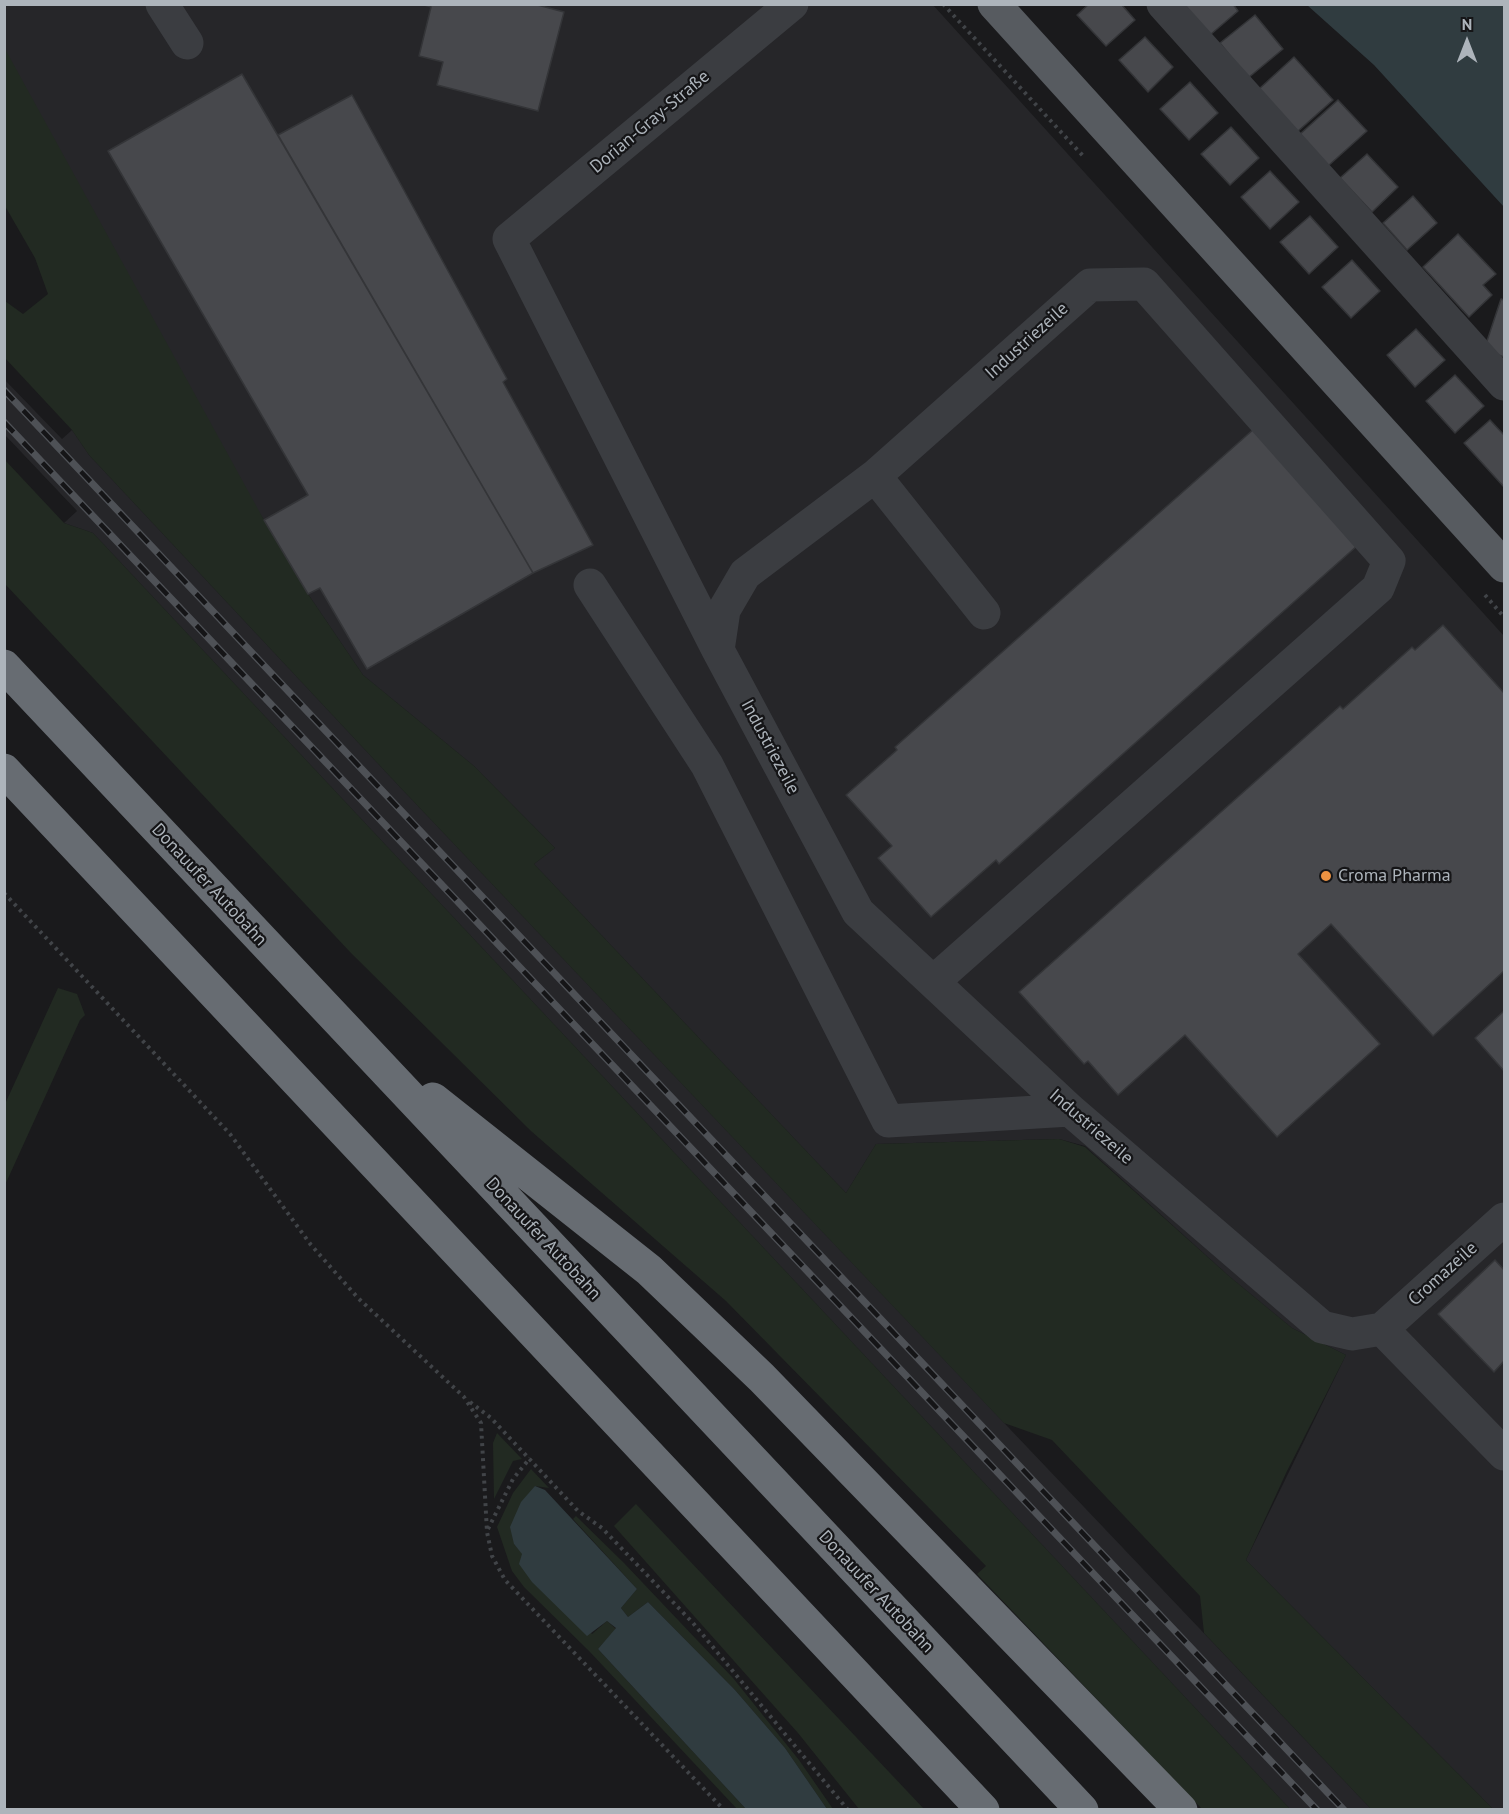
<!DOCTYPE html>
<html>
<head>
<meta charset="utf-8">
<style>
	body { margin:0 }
	#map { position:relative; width:1509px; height:1814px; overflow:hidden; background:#1a1a1c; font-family:"PT Sans",sans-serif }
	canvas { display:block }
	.frame { position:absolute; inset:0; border:6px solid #adb4bb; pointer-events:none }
	.north { position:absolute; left:1437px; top:12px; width:60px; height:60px; -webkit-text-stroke:4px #151517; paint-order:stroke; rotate:0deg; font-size:16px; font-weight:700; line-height:24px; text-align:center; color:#adb4bb }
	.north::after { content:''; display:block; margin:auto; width:21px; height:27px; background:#adb4bb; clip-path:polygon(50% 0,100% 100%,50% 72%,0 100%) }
</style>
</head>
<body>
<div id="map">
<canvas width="1509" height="1814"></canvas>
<div class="frame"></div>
<div class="north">N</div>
</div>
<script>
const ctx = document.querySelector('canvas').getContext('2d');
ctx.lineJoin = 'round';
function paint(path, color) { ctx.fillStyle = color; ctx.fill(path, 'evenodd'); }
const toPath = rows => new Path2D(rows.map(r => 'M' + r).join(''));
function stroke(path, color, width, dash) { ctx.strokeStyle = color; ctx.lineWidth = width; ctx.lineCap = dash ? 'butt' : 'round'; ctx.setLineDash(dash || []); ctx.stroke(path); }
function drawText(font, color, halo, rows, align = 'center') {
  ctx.font = font + ' "PT Sans",sans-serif'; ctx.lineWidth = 4.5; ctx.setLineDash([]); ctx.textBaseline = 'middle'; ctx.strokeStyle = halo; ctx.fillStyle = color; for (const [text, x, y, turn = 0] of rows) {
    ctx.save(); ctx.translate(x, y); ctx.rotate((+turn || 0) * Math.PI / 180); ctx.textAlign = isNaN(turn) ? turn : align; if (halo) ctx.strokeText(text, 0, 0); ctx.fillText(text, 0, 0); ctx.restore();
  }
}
paint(toPath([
	[4,5,933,5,1504,636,1504,1809,1493,1809,1246,1560,1346,1355,1292,1328,1230,1277,1085,1146,1059,1139,876,1144,846,1193,534,864,555,848,474,766,363,675,308,594,264,520,5,130],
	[4,379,62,439,72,430,89,455,398,785,1371,1809,1290,1809,93,533,64,523,77,511,5,435]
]), '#262629');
paint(toPath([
	[4,47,264,520,308,594,363,675,474,766,555,848,534,864,846,1193,876,1144,1059,1139,1085,1147,1230,1277,1292,1328,1346,1355,1287,1471,1246,1560,1493,1809,1371,1809,1204,1633,1200,1596,1052,1440,1004,1423,398,785,89,455,72,430,5,358,5,301,23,314,48,294,35,258,5,206],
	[5,460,64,523,93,533,1290,1809,1202,1809,977,1574,986,1566,726,1301,531,1131,351,953,5,584],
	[58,988,77,994,85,1015,80,1020,5,1185,5,1104],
	[497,1433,522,1459,513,1461,494,1499,493,1443],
	[531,1469,549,1488,535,1486,514,1544,592,1634,607,1621,616,1629,598,1649,746,1809,737,1809,590,1652,524,1587,512,1571,497,1527,513,1493],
	[636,1504,924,1809,859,1809,798,1733,614,1526],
	[576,1516,624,1563,733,1678,799,1760,833,1809,827,1809,785,1748,735,1690,648,1602,628,1617,621,1608,637,1589,573,1519]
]), '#222a22');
paint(toPath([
	[1307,5,1504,5,1504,207,1374,65],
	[535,1486,545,1490,637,1589,621,1608,628,1617,648,1602,735,1690,785,1748,827,1809,746,1809,598,1649,616,1628,607,1621,587,1636,532,1582,519,1564,522,1554,514,1544,510,1527,521,1502]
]), '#303c40');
const building = toPath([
	[421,4,534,4,564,12,538,111,437,85,443,62,419,56,431,7,421,4],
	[1089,4,1121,4,1135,20,1106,46,1077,15,1089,4],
	[1183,4,1233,4,1238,11,1210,35,1183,4],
	[1255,15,1283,49,1248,78,1220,43,1255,15],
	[1145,37,1173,67,1148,92,1119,60,1145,37],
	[1294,57,1333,100,1297,132,1259,89,1294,57],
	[242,74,533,573,367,669,320,588,308,594,264,520,308,495,108,151,242,74],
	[1190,82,1218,113,1189,140,1160,109,1190,82],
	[352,95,507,379,503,382,593,545,533,573,278,135,352,95],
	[1338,100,1367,131,1328,166,1299,135,1338,100],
	[1231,127,1259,158,1230,185,1201,154,1231,127],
	[1367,154,1398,187,1372,212,1340,178,1367,154],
	[1270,171,1299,202,1270,229,1241,197,1270,171],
	[1413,196,1437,223,1407,250,1383,223,1413,196],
	[1310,216,1338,247,1309,274,1280,242,1310,216],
	[1458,234,1496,274,1483,285,1492,295,1469,317,1423,267,1458,234],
	[1352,260,1380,291,1351,318,1322,287,1352,260],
	[1501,299,1504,300,1504,357,1484,350,1501,299],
	[1416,329,1445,360,1415,387,1387,355,1416,329],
	[1455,375,1484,406,1455,433,1426,401,1455,375],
	[1490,420,1504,435,1504,487,1464,443,1490,420],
	[1255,428,1358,545,999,864,996,860,931,917,878,858,892,846,846,795,897,750,895,747,1255,428],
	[1443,625,1504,693,1504,971,1433,1036,1331,924,1298,954,1380,1044,1277,1137,1185,1035,1118,1095,1088,1061,1084,1064,1019,992,1340,706,1343,709,1412,647,1415,650,1443,625],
	[1504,1011,1504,1071,1475,1038,1504,1011],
	[1495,1260,1504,1270,1504,1361,1494,1372,1438,1314,1495,1260]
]);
paint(building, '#47484c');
stroke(building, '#343538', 1.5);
stroke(toPath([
	[943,4,1085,158],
	[1485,595,1504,617],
	[4,893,230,1134,311,1245,358,1298,464,1397,481,1423,487,1532,492,1556,505,1580,724,1810],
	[470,1402,491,1418,578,1511,602,1528,693,1623,848,1810],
	[488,1529,513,1479,530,1458]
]), '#414448', 4, [3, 4.5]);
stroke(toPath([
	[162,4,187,43],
	[1163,4,1504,384],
	[875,476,984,613],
	[590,585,707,765,888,1121,1070,1110],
	[718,650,509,239,792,4],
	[933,982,1378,588,1389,561,1144,284,1090,285,875,476,745,574,724,610,718,650,858,912,933,982,1070,1110,1322,1327,1352,1334,1382,1329],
	[1382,1329,1504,1454],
	[1382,1329,1504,1219]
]), '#3b3d41', 33);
stroke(toPath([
	[994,4,1504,566]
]), '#575b60', 33);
stroke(toPath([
	[4,666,1082,1810],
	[4,770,983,1810],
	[433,1099,649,1270,762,1378,1181,1810]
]), '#676c72', 33);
const rail = toPath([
	[4,390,1344,1810],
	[4,422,1317,1810]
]);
stroke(rail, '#4e5156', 7);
stroke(rail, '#151517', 4.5, [14]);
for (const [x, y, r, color] of [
	[1326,876,6,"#ec9242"]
]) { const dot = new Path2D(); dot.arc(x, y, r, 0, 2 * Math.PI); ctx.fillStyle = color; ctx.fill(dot); stroke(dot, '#151517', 2); }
drawText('18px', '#adb4bb', '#151517', [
	["Dorian-Gray-Straße",650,122,-40],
	["Industriezeile",1027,341,-42],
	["Industriezeile",770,747,62],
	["Donauufer Autobahn",209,885,47],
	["Industriezeile",1091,1127,41],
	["Donauufer Autobahn",543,1239,47],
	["Cromazeile",1443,1274,-42],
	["Donauufer Autobahn",876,1592,47]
]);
drawText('18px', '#adb4bb', '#151517', [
	["Croma Pharma",1338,876]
], 'left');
</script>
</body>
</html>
